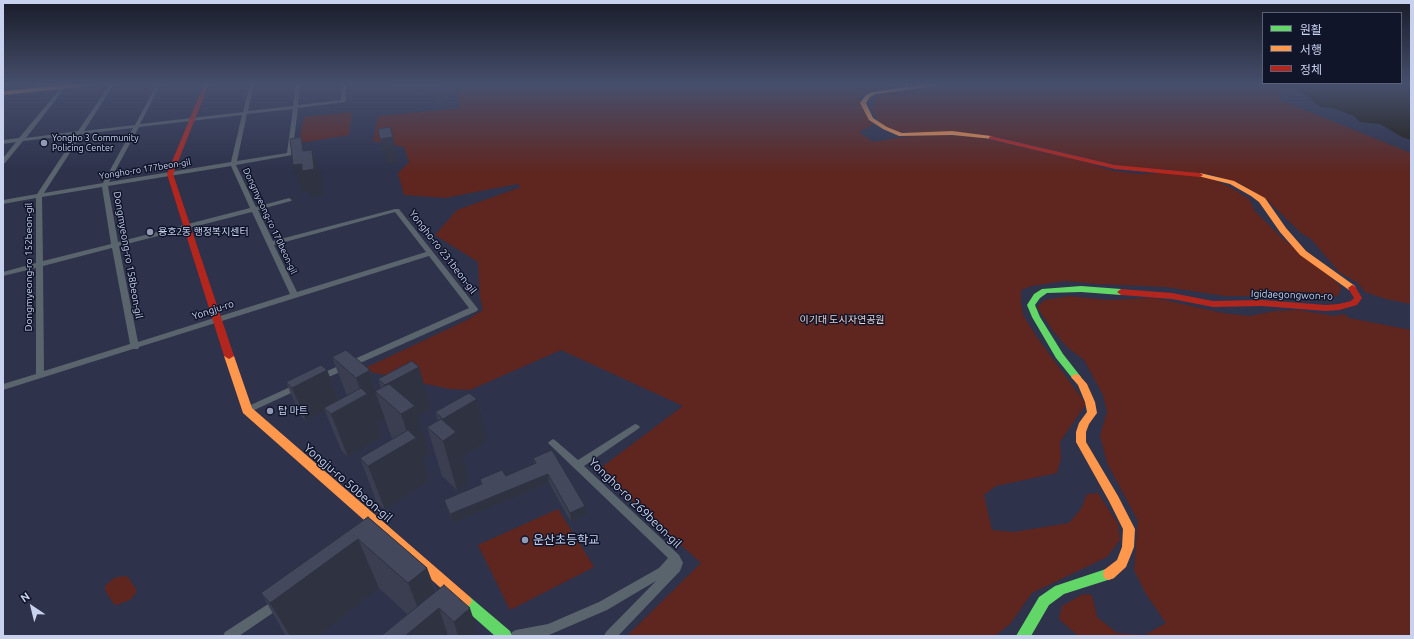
<!DOCTYPE html>
<html>
<head>
<meta charset="utf-8">
<style>
	body { margin:0 }
	#map { position:relative; width:1414px; height:639px; overflow:hidden; background:#2e324b; font-family:Ubuntu,"Noto Sans KR",sans-serif }
	canvas { display:block }
	.frame { position:absolute; inset:0; border:4px solid #c8d1ee; pointer-events:none }
	.legend { position:absolute; left:1262px; top:12px; width:140px; height:72px; box-sizing:border-box; background:#10152a; border:1px solid #5a6078; margin:0; padding:5px 7px; list-style:none; font-size:12px; color:#c8d1ee }
	.legend li { display:flex; align-items:center; gap:8px; height:20px }
	.legend b { width:20px; border:1px solid #5a6078 }
	.north { position:absolute; left:12px; top:587px; width:40px; height:40px; -webkit-text-stroke:3px #10152a; paint-order:stroke; rotate:325deg; font-size:11px; font-weight:700; line-height:16px; text-align:center; color:#c8d1ee }
	.north::after { content:''; display:block; margin:auto; width:14px; height:18px; background:#c8d1ee; clip-path:polygon(50% 0,100% 100%,50% 72%,0 100%) }
</style>
</head>
<body>
<div id="map">
<canvas width="1414" height="639"></canvas>
<div class="frame"></div>
<ul class="legend">
<li><b style="height:5px;background:#63d668"></b>원활</li>
<li><b style="height:5px;background:#ff974d"></b>서행</li>
<li><b style="height:5px;background:#b3261e"></b>정체</li>
</ul>
<div class="north">N</div>
</div>
<script>
const ctx = document.querySelector('canvas').getContext('2d');
ctx.lineJoin = 'round';
function paint(path, color) { ctx.fillStyle = color; ctx.fill(path, 'evenodd'); }
const toPath = rows => new Path2D(rows.map(r => 'M' + r).join(''));
function stroke(path, color, width, dash) { ctx.strokeStyle = color; ctx.lineWidth = width; ctx.lineCap = dash ? 'butt' : 'round'; ctx.setLineDash(dash || []); ctx.stroke(path); }
function drawText(font, color, halo, rows, align = 'center') {
  ctx.font = font + ' Ubuntu,"Noto Sans KR",sans-serif'; ctx.lineWidth = 3; ctx.setLineDash([]); ctx.textBaseline = 'middle'; ctx.strokeStyle = halo; ctx.fillStyle = color; for (const [text, x, y, turn = 0] of rows) {
    ctx.save(); ctx.translate(x, y); ctx.rotate((+turn || 0) * Math.PI / 180); ctx.textAlign = isNaN(turn) ? turn : align; if (halo) ctx.strokeText(text, 0, 0); ctx.fillText(text, 0, 0); ctx.restore();
  }
}
paint(toPath([
	[456,84,917,84,870,92,864,94,859,98,863,109,873,125,859,132,873,142,901,137,939,135,978,137,1085,162,1113,171,1139,174,1165,173,1207,177,1230,187,1249,199,1255,211,1284,240,1325,272,1341,287,1339,295,1325,300,1270,296,1225,296,1165,287,1098,284,1065,281,1032,286,1021,290,1021,302,1023,315,1036,336,1086,404,1060,442,1061,458,1057,473,996,486,984,495,992,530,1014,532,1069,523,1081,509,1087,494,1098,493,1118,524,1120,540,1107,557,1032,593,1010,624,995,636,627,636,701,563,598,470,683,406,561,350,470,390,450,389,361,370,467,320,483,310,480,297,478,262,435,235,457,210,521,187,517,184,445,198,404,195,398,173,409,162,404,147,373,141,378,116,460,108],
	[950,84,1264,84,1281,88,1280,100,1411,153,1411,304,1386,299,1365,292,1358,283,1339,272,1311,239,1301,233,1266,199,1239,183,1209,174,1173,170,1130,167,1108,163,998,137,966,133,901,132,892,130,879,122,872,110,876,95,881,93,941,87],
	[352,112,349,135,299,143,304,117],
	[1069,296,1108,300,1155,298,1223,313,1249,316,1275,311,1299,310,1334,316,1344,314,1349,318,1411,330,1411,636,1078,636,1059,619,1062,606,1083,594,1092,595,1097,617,1117,633,1145,635,1166,623,1146,594,1134,570,1138,521,1107,463,1100,435,1107,412,1103,395,1084,360,1067,347,1053,331,1037,307,1045,300],
	[558,509,594,567,510,610,478,545],
	[124,576,128,577,136,589,136,593,130,600,116,605,113,603,105,590,105,586,114,578]
]), '#5f251f');
paint(toPath([
	[1286,84,1411,84,1411,140,1402,137,1380,124,1360,122,1354,116,1333,108,1320,107,1292,85]
]), '#1e190d');
paint(toPath([
	[64,84,68,84,26,138,78,131,110,84,114,84,84,131,135,125,157,84,161,84,140,124,243,112,250,84,254,84,248,111,293,106,296,84,300,84,298,105,341,100,342,84,346,84,346,102,298,108,292,155,236,165,256,207,289,198,292,200,291,201,258,210,273,241,395,209,399,209,478,309,477,311,322,380,316,380,315,378,316,376,469,308,429,256,139,347,138,349,133,349,3,390,3,384,36,374,36,268,3,276,3,272,36,263,36,198,3,204,3,200,37,194,76,135,23,141,5,163,3,164,3,158,16,142,3,144,3,140,19,138,64,84],
	[293,109,287,153,237,161,247,114,293,109],
	[242,115,231,162,109,182,139,127,242,115],
	[133,128,103,183,44,193,82,134,133,128],
	[231,166,250,208,118,242,108,186,231,166],
	[102,187,111,244,43,261,42,197,102,187],
	[252,212,290,294,138,342,119,246,252,212],
	[395,212,426,252,297,292,274,245,395,212],
	[112,248,130,344,44,371,43,266,112,248],
	[299,383,302,384,303,386,302,388,250,412,244,412,242,410,244,408,299,383],
	[635,424,638,425,640,427,638,429,584,466,679,555,683,563,680,571,618,636,604,636,606,632,656,581,607,610,549,635,543,636,510,636,512,632,516,630,548,624,599,602,659,568,668,558,548,443,550,441,553,439,556,441,578,460,635,424],
	[279,597,283,598,285,602,283,606,239,636,223,636,225,632,279,597]
]), '#5a646c');
paint(toPath([
	[1081,286,1121,289,1125,292,1121,295,1081,292,1047,293,1040,298,1035,305,1040,317,1063,354,1081,377,1079,379,1076,380,1073,379,1056,358,1032,317,1027,305,1034,294,1042,289,1081,286],
	[1109,568,1114,570,1115,574,1114,578,1064,594,1049,605,1031,636,1016,636,1039,597,1055,586,1109,568],
	[465,595,470,597,510,631,512,636,495,636,460,605,458,601,460,597,465,595]
]), '#63d668');
paint(toPath([
	[75,84,91,84,88,86,3,95,3,91,75,84],
	[929,84,942,84,939,86,875,94,870,97,866,103,873,118,887,127,902,133,952,131,991,136,993,137,993,139,952,135,899,136,883,129,869,120,860,103,866,95,872,92,929,84],
	[1200,173,1234,181,1265,198,1286,228,1306,251,1355,286,1356,288,1355,290,1349,290,1300,255,1280,232,1259,202,1251,196,1230,184,1198,176,1197,175,1200,173],
	[229,353,234,356,252,408,470,597,472,601,470,605,465,607,460,605,243,413,224,356,229,353],
	[1076,374,1079,375,1087,384,1095,402,1097,413,1089,424,1086,432,1086,442,1118,496,1135,529,1134,547,1126,567,1114,578,1109,580,1104,578,1103,574,1104,570,1117,560,1122,547,1123,529,1109,501,1076,442,1076,432,1079,423,1087,412,1085,402,1078,385,1071,377,1073,375,1076,374]
]), '#ff974d');
paint(toPath([
	[204,84,209,84,173,174,234,356,229,359,224,356,167,174,204,84],
	[991,136,1115,165,1200,173,1203,175,1200,177,1115,169,989,139,989,137,991,136],
	[1352,285,1355,286,1362,298,1357,305,1339,310,1326,311,1262,306,1213,307,1172,299,1121,295,1117,292,1121,289,1172,293,1213,301,1262,300,1326,305,1339,304,1351,301,1354,298,1348,288,1352,285]
]), '#b3261e');
paint(toPath([
	[332,357,370,370,377,391,381,388,378,379,431,409,418,416,430,455,423,459,430,481,385,510,376,501,360,458,392,439,385,419,378,423,382,437,348,457,341,450,325,411,306,421,300,415,286,382,327,370,339,400,347,396],
	[435,412,487,441,463,457,470,481,457,490,442,476,427,427,438,421],
	[533,458,585,506,587,515,571,522,549,483,453,523,447,509,444,500,481,485,480,479,506,476,534,464],
	[368,517,427,568,436,591,479,636,381,636,407,614,379,588,319,636,286,636,261,593]
]), '#3a3e50');
paint(toPath([
	[389,84,443,84,445,91,446,107,437,108,432,89,392,93],
	[301,137,310,162,312,150,321,176,323,196,311,198,309,191,302,192,293,165,303,151],
	[393,137,399,163,387,165,380,139],
	[419,367,431,409,418,416,430,455,423,459,430,481,385,510,368,466,410,441,401,414,392,406,385,385],
	[327,370,340,403,324,408,325,411,306,421,292,388],
	[370,370,377,393,375,391,385,419,378,423,382,437,348,457,331,414,363,397,356,378],
	[477,399,487,441,463,457,470,481,457,490,443,441,448,437,443,419],
	[548,474,549,483,453,523,450,514],
	[585,506,587,515,571,522,570,513],
	[358,539,379,588,319,636,290,636,270,603],
	[427,568,443,613,439,608,448,636,405,636,423,621,408,583],
	[470,608,479,636,458,636,454,622]
]), '#2f3241');
const building = toPath([
	[390,127,393,137,380,139,378,129,390,127],
	[301,137,303,151,312,150,314,169,302,171,302,164,293,165,290,139,301,137],
	[346,350,370,370,356,378,332,357,346,350],
	[412,361,419,367,385,385,378,379,412,361],
	[321,365,327,370,292,388,286,382,321,365],
	[389,384,415,406,401,414,375,391,389,384],
	[361,388,367,394,331,414,324,408,361,388],
	[469,393,477,399,443,419,435,412,469,393],
	[441,419,456,432,443,441,427,427,441,419],
	[408,430,416,438,368,466,360,458,408,430],
	[552,450,585,506,570,513,548,474,450,514,444,500,482,484,480,479,502,470,506,476,536,463,533,458,552,450],
	[368,517,427,568,408,583,358,539,270,603,261,593,368,517],
	[444,585,470,608,454,622,439,608,405,636,381,636,444,585]
]);
paint(building, '#43485d');
stroke(building, '#2f3241', 1);
const sky = ctx.createLinearGradient(0, 0, 0, 173);
sky.addColorStop(0, '#191c29');
sky.addColorStop(0.49, '#464f6c');
sky.addColorStop(1, '#464f6c00');
ctx.fillStyle = sky;
ctx.fillRect(0, 0, 1414, 173);
for (const [x, y, r, color] of [
	[44,143,4,"#9299b5"],
	[150,232,4,"#9299b5"],
	[270,411,4,"#9299b5"],
	[525,540,4,"#9299b5"]
]) { const dot = new Path2D(); dot.arc(x, y, r, 0, 2 * Math.PI); ctx.fillStyle = color; ctx.fill(dot); stroke(dot, '#10152a', 1.5); }
drawText('9px', '#c8d1ee', '#10152a', [
	["Yongho 3 Community",52,138],
	["Policing Center",52,148]
], 'left');
drawText('9px', '#c8d1ee', '#10152a', [
	["Yongho-ro 177beon-gil",145,169,-9],
	["Dongmyeong-ro 170beon-gil",270,221,65]
]);
drawText('10px', '#c8d1ee', '#10152a', [
	["용호2동 행정복지센터",158,232],
	["탑 마트",278,411]
], 'left');
drawText('10px', '#c8d1ee', '#10152a', [
	["Yongho-ro 231beon-gil",443,252,52],
	["Dongmyeong-ro 158beon-gil",128,255,80],
	["Dongmyeong-ro 152beon-gil",29,267,-90],
	["Igidaegongwon-ro",1292,295,2],
	["Yongju-ro",213,310,-18]
]);
drawText('10px', '#ebcec8', '#10152a', [
	["이기대 도시자연공원",842,320]
]);
drawText('12px', '#c8d1ee', '#10152a', [
	["Yongju-ro 50beon-gil",348,483,41],
	["Yongho-ro 269beon-gil",635,503,44]
]);
drawText('12px', '#c8d1ee', '#10152a', [
	["운산초등학교",533,540]
], 'left');
</script>
</body>
</html>
